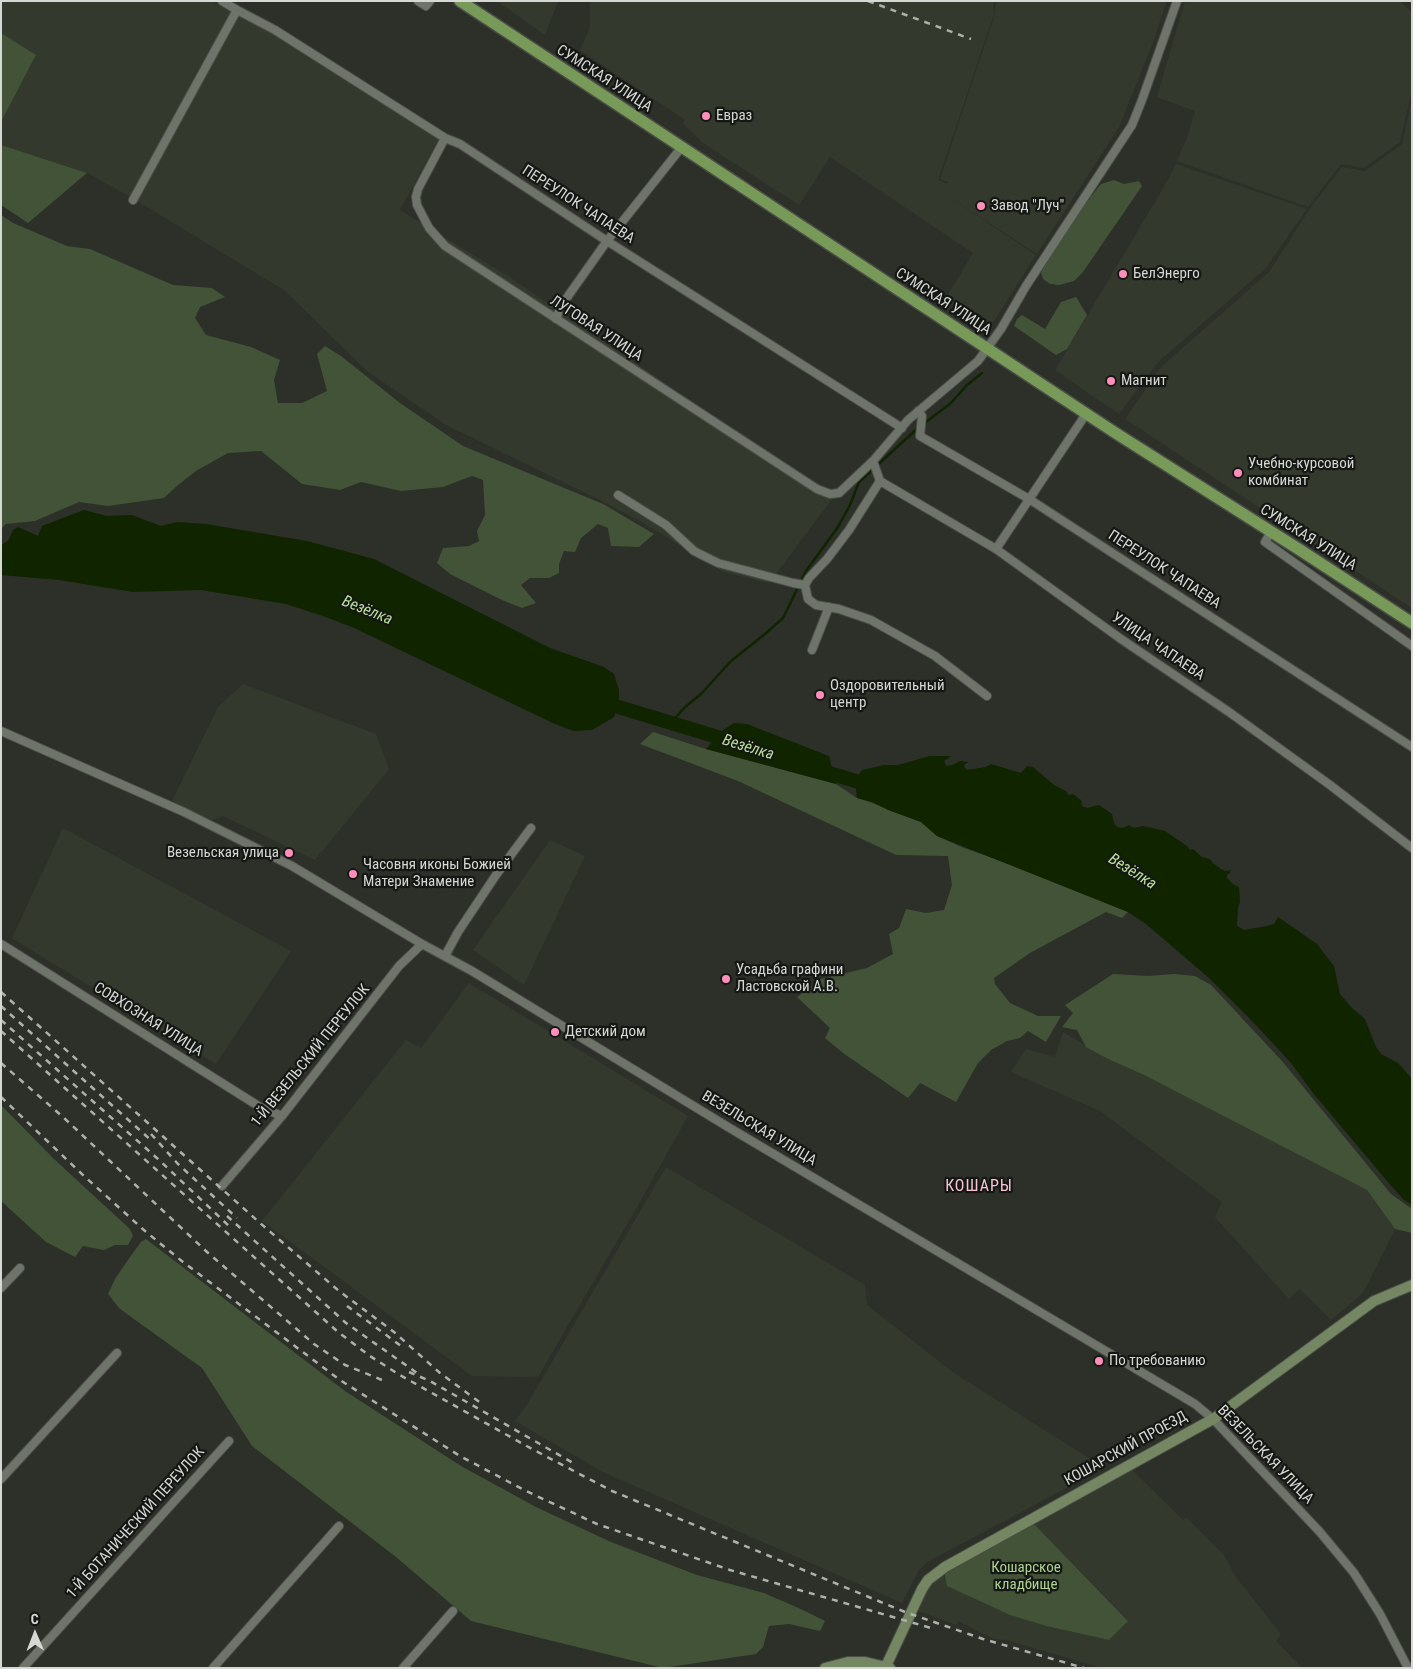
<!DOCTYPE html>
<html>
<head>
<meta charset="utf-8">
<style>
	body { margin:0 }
	#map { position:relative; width:1413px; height:1669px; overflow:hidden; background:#2c3028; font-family:"Roboto Condensed",sans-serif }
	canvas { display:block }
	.frame { position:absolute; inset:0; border:2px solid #d5d8d3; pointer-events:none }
	.north { position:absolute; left:10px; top:1609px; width:50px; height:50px; -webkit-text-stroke:4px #151714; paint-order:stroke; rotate:359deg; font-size:14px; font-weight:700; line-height:20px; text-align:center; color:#d5d8d3 }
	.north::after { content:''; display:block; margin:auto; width:18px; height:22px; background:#d5d8d3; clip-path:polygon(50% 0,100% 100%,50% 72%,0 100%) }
</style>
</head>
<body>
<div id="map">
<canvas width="1413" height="1669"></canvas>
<div class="frame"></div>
<div class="north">С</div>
</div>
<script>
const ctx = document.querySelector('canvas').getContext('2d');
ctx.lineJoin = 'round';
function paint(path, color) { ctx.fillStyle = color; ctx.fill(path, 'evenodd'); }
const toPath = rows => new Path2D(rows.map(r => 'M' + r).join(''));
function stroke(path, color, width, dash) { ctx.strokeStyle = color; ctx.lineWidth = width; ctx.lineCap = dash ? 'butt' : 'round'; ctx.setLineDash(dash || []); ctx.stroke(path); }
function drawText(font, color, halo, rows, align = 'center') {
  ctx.font = font + ' "Roboto Condensed",sans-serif'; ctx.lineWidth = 4.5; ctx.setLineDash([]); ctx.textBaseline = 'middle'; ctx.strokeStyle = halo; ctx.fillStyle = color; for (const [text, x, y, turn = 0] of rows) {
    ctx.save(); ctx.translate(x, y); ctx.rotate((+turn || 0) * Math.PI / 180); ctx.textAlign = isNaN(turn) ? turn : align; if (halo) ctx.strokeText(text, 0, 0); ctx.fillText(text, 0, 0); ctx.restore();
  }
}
paint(toPath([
	[1,1,211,1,339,66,439,138,400,210,508,276,833,498,769,583,724,572,640,521,600,500,446,425,368,372,284,290,127,195,87,173,1,145,1,122,36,56,1,33],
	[497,1,558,1,545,35],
	[590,1,995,1,993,6,994,14,938,180,947,184,948,182,940,179,995,14,996,1,1167,1,1152,45,1119,127,1037,254,943,193,1036,255,994,321,988,324,982,323,944,301,973,253,830,157,799,205,703,143,683,123,685,120,580,50,590,28],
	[1185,1,1400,1,1412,13,1412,90,1400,142,1364,168,1341,164,1308,207,1177,161,1187,138,1195,111,1157,97],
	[1412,99,1412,608,1125,419,1161,367,1269,272,1311,207,1342,167,1365,171,1402,144],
	[1176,164,1307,209,1265,269,1157,363,1119,414,1055,370,1165,185],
	[243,684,376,734,389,769,315,860,223,816,212,820,172,801,218,707],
	[63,828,291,951,216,1064,12,938],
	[550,840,585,856,524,985,473,950],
	[469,983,688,1116,641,1200,538,1377,472,1376,262,1221,406,1040,421,1048],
	[1063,1032,1108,1059,1144,1075,1367,1190,1395,1229,1363,1293,1331,1320,1300,1289,1289,1299,1215,1217,1222,1202,1100,1111,1011,1072,1026,1049,1055,1057],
	[666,1167,865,1285,867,1305,954,1373,1100,1465,1091,1475,927,1562,919,1570,902,1603,603,1472,515,1421,528,1403],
	[1131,1469,1183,1520,1186,1517,1224,1555,1235,1576,1281,1634,1276,1641,1302,1668,1102,1668,1006,1640,994,1639,958,1621,956,1625,913,1609,932,1578,944,1571,948,1586,1010,1615,1046,1626,1109,1640,1128,1620,1033,1523]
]), '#333a2d');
paint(toPath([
	[1,33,36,55,1,122],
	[1,145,87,173,28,223,1,205],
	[1114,180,1124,184,1139,181,1142,186,1083,272,1074,281,1059,285,1050,284,1043,279,1041,273,1044,266,1078,213,1101,184],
	[1,215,13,223,67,246,90,249,173,285,212,288,225,297,200,307,195,318,206,335,251,347,280,360,274,380,278,403,302,403,327,391,317,354,325,346,341,356,400,403,463,446,603,504,654,534,639,547,611,546,608,528,598,524,581,538,575,552,564,551,559,564,559,573,549,578,530,578,521,585,536,603,522,608,502,600,450,574,437,563,443,548,469,546,479,541,477,531,485,515,483,480,472,476,443,487,401,491,361,482,340,490,302,484,261,451,228,453,196,471,178,485,164,498,108,506,79,502,35,521,6,524,1,529],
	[1076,297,1087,315,1067,349,1056,355,1014,326,1017,319,1022,315,1045,329,1061,302],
	[653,732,706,749,836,784,857,798,870,802,921,822,937,836,964,848,1004,862,1128,912,1122,918,1106,912,1030,953,994,978,995,984,1010,1003,1038,1016,1061,1016,1046,1042,1028,1031,1020,1038,1007,1041,991,1050,978,1063,956,1102,920,1083,908,1098,843,1053,825,1038,830,1028,797,997,821,979,867,968,893,954,889,934,899,928,906,909,926,913,944,910,952,885,948,856,896,855,738,781,640,744],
	[1113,974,1148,976,1174,974,1195,976,1211,985,1282,1061,1391,1194,1412,1209,1412,1233,1395,1229,1367,1190,1144,1075,1108,1059,1086,1047,1077,1030,1062,1027,1073,1013,1065,1005],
	[1,1105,54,1159,130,1229,133,1236,128,1245,115,1245,104,1250,83,1246,75,1257,46,1242,1,1201],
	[146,1239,345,1391,461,1466,536,1507,611,1542,697,1575,764,1593,803,1610,825,1621,820,1631,789,1624,769,1626,763,1647,756,1654,663,1668,471,1621,396,1557,252,1446,202,1368,120,1309,108,1294,115,1279,130,1257,141,1242],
	[1033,1523,1128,1621,1109,1640,1046,1626,1010,1615,947,1586,944,1571]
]), '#435337');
paint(toPath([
	[84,510,107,516,132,515,161,526,177,522,206,524,307,541,374,559,550,648,604,667,614,674,619,690,619,701,614,717,592,730,574,731,555,724,352,627,323,616,286,604,201,590,133,592,59,580,1,575,1,545,8,541,13,530,18,527,38,536,42,526],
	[734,723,747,724,829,756,836,784,706,749,723,730],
	[930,756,951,756,944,761,946,766,952,765,960,761,969,762,965,764,964,767,967,770,986,767,991,764,1021,773,1027,766,1033,767,1054,785,1066,791,1069,795,1073,794,1081,800,1082,806,1087,808,1099,805,1112,814,1114,823,1117,827,1123,828,1129,825,1134,828,1143,826,1165,831,1187,846,1190,850,1193,849,1202,857,1210,859,1213,863,1221,869,1225,871,1231,870,1230,873,1227,875,1227,878,1233,884,1239,887,1240,902,1238,908,1237,926,1244,930,1267,926,1274,924,1278,917,1317,944,1334,966,1340,994,1352,1008,1365,1019,1376,1047,1381,1054,1398,1063,1412,1079,1412,1205,1404,1200,1387,1181,1313,1093,1291,1063,1253,1022,1209,978,1146,924,1128,912,937,836,921,822,888,810,872,802,857,798,855,780,862,770,884,765,898,765]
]), '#102400');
stroke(toPath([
	[923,424,950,404,967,385,982,373],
	[671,723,684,708,701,694,731,661,765,634,783,618,806,571,838,527,850,505,859,482,919,427]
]), '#102400', 2.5);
stroke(toPath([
	[599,701,734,742],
	[816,769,872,786]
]), '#102400', 14);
const street = toPath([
	[418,1,426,6,430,1],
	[237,10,275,30,445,138,460,144,607,241,902,428],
	[445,138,418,189,416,197,417,205,429,228,445,246,817,489,830,494,839,493,873,461,908,420,978,361,1001,329,1026,286,1132,125,1142,100,1177,1],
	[133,200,237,10,222,1],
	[556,319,561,306,607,241,681,148],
	[918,411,922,416,920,436,1029,499,1412,747],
	[873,461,880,481],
	[880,481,996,549,1121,639,1229,712,1330,785,1412,848],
	[880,481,849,530,827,559,809,578,805,585,808,599,816,605,839,609,871,620,935,656,987,696],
	[618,495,666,525,694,551,718,563,793,583,805,585],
	[1271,532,1265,542,1412,646],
	[996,549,1086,414],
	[812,650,829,607],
	[1,731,184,812,292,866,422,944,472,971,728,1127,1195,1404,1213,1419,1319,1531,1354,1573,1380,1614,1408,1668],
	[1,944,260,1107,282,1116],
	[445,956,458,932,496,875,531,828],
	[222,1186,282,1116,399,966,422,944],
	[1,1288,20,1268],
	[1,1479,117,1353],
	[23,1668,229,1441],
	[213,1668,339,1526],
	[403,1668,453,1611]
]);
const secondary = toPath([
	[886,1666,922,1589,928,1580,945,1567,1213,1419,1374,1301,1412,1285],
	[825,1668,848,1662,865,1662,890,1668]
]);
const primary = toPath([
	[460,1,1114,432,1300,550,1412,623]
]);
stroke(street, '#4a4e47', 10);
stroke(secondary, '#4a4e47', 12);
stroke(primary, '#4a4e47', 14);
stroke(street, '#6f746b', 8);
stroke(secondary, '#748762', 10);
stroke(primary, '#789a59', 11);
stroke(toPath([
	[868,1,971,39],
	[1,992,260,1223,339,1291,394,1332,440,1373,482,1404],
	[1,1006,153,1142],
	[1,1020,158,1159,229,1226],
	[1,1031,338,1332,370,1356,398,1374,532,1449,612,1491,905,1612,983,1639,1084,1668],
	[1,1063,63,1117,207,1252,314,1344,345,1365,382,1380],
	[1,1097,84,1176,145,1231,183,1262,340,1380,460,1456,526,1491,597,1524,730,1570,931,1628],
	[151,1134,178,1164,237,1218],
	[227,1216,346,1323,417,1373],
	[347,1306,401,1346],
	[409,1372,430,1381,573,1463]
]), '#aeb1ab', 2.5, [6, 6]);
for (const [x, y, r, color] of [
	[706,116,5,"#ff8eba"],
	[981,206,5,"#ff8eba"],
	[1123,274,5,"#ff8eba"],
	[1111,381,5,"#ff8eba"],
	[1238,473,5,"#ff8eba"],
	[820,695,5,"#ff8eba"],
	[289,853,5,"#ff8eba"],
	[353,874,5,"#ff8eba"],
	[726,979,5,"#ff8eba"],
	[555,1032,5,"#ff8eba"],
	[1099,1361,5,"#ff8eba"]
]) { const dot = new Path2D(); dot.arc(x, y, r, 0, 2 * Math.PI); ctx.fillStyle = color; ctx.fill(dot); stroke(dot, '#151714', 2); }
drawText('15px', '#d5d8d3', '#151714', [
	["СУМСКАЯ УЛИЦА",604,79,33],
	["ПЕРЕУЛОК ЧАПАЕВА",578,205,33],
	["СУМСКАЯ УЛИЦА",943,302,33],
	["ЛУГОВАЯ УЛИЦА",596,329,33],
	["СУМСКАЯ УЛИЦА",1308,538,32],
	["ПЕРЕУЛОК ЧАПАЕВА",1164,570,33],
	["УЛИЦА ЧАПАЕВА",1158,647,34],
	["СОВХОЗНАЯ УЛИЦА",148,1020,32],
	["1-Й ВЕЗЕЛЬСКИЙ ПЕРЕУЛОК",311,1056,-51],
	["ВЕЗЕЛЬСКАЯ УЛИЦА",759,1129,31],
	["КОШАРСКИЙ ПРОЕЗД",1126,1449,-29],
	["ВЕЗЕЛЬСКАЯ УЛИЦА",1265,1455,46],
	["1-Й БОТАНИЧЕСКИЙ ПЕРЕУЛОК",136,1523,-48]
]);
drawText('15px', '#d5d8d3', '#151714', [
	["Евраз",716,116],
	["Завод \"Луч\"",991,206],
	["БелЭнерго",1133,274],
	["Магнит",1121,381],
	["Учебно-курсовой",1248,464],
	["комбинат",1248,481],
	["Оздоровительный",830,686],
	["центр",830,703],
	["Везельская улица",279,853,"right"],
	["Часовня иконы Божией",363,865],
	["Матери Знамение",363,882],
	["Усадьба графини",736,970],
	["Ластовской А.В.",736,987],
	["Детский дом",565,1032],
	["По требованию",1109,1361]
], 'left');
drawText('15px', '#add48f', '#151714', [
	["Кошарское",1026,1568],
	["кладбище",1026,1585]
]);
drawText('italic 16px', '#b8df9a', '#151714', [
	["Везёлка",367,611,22],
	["Везёлка",748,748,17],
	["Везёлка",1132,872,32]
]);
ctx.letterSpacing = '1px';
drawText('16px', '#f7c5d6', '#151714', [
	["КОШАРЫ",979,1187]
]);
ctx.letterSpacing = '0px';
</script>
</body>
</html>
